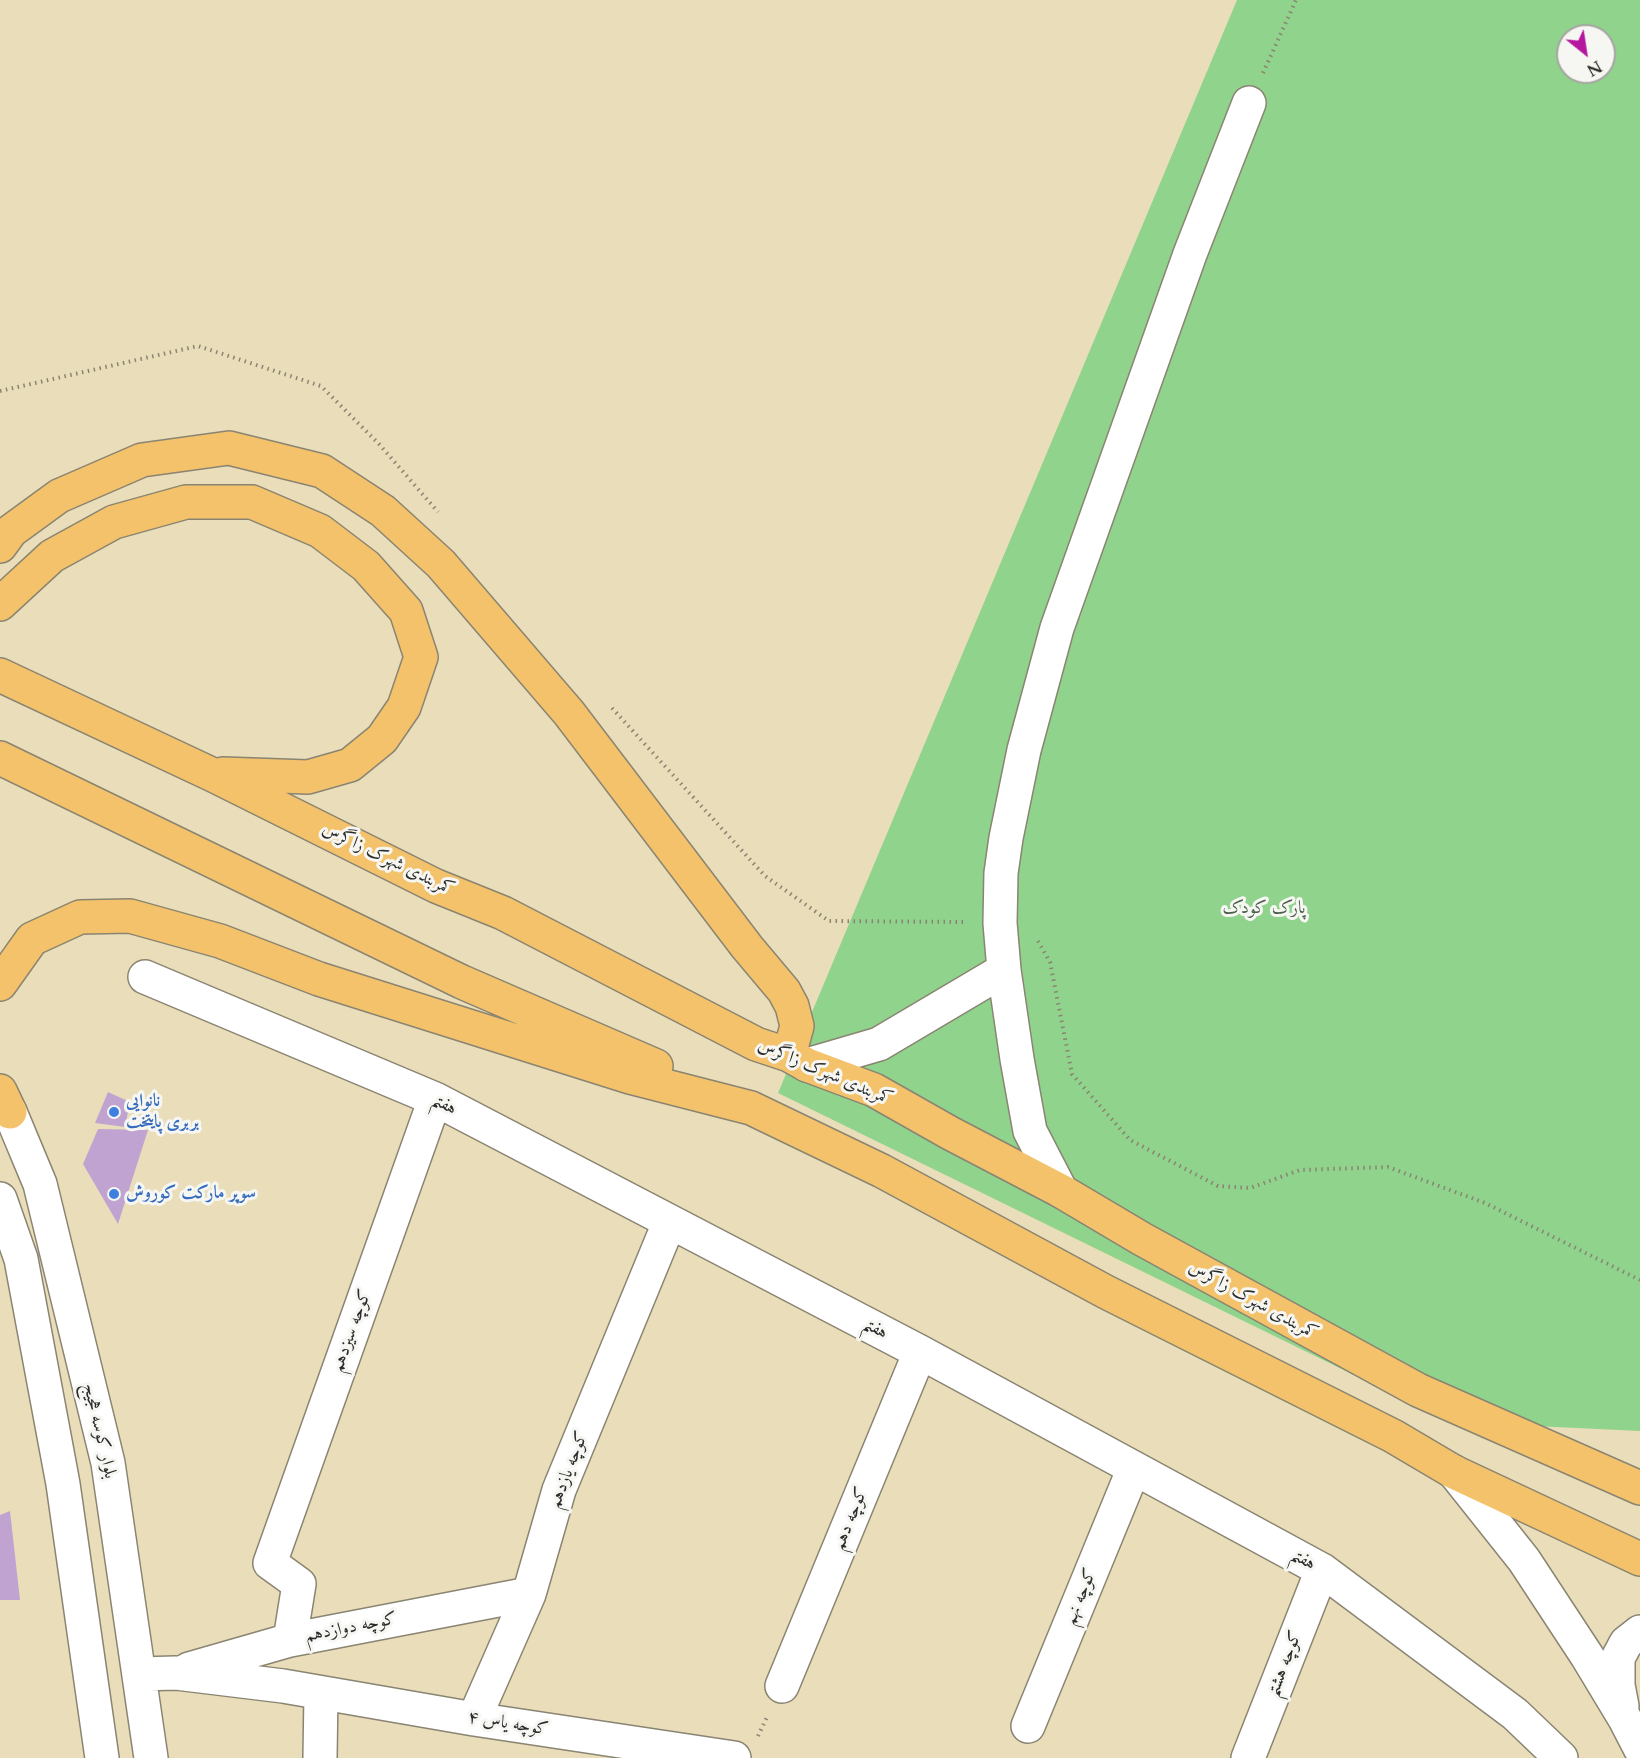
<!DOCTYPE html>
<html>
<head>
<meta charset="utf-8">
<style>
	body { margin:0 }
	#map { position:relative; width:1640px; height:1758px; overflow:hidden; background:#eadeba; font-family:Cardo,serif }
	canvas { display:block }
	.north { position:absolute; left:1556px; top:24px; width:60px; height:60px; box-sizing:border-box; background:#f6f6f2; border:2px solid #a5a5a2; border-radius:50%; rotate:150deg; font-size:16px; font-weight:700; line-height:24px; text-align:center; color:#2b2b2b }
	.north::after { content:''; display:block; margin:auto; width:21px; height:27px; background:#b5179e; clip-path:polygon(50% 0,100% 100%,50% 72%,0 100%) }
</style>
</head>
<body>
<div id="map">
<canvas width="1640" height="1758"></canvas>
<div class="north">N</div>
</div>
<script>
const ctx = document.querySelector('canvas').getContext('2d');
ctx.lineJoin = 'round';
function paint(path, color) { ctx.fillStyle = color; ctx.fill(path, 'evenodd'); }
const toPath = rows => new Path2D(rows.map(r => 'M' + r).join(''));
function stroke(path, color, width, dash) { ctx.strokeStyle = color; ctx.lineWidth = width; ctx.lineCap = dash ? 'butt' : 'round'; ctx.setLineDash(dash || []); ctx.stroke(path); }
function drawText(font, color, halo, rows, align = 'center') {
  ctx.font = font + ' Cardo,Amiri,serif'; ctx.lineWidth = 6; ctx.setLineDash([]); ctx.textBaseline = 'middle'; ctx.strokeStyle = halo; ctx.fillStyle = color; for (const [text, x, y, turn = 0] of rows) {
    ctx.save(); ctx.translate(x, y); ctx.rotate((+turn || 0) * Math.PI / 180); ctx.textAlign = isNaN(turn) ? turn : align; if (halo) ctx.strokeText(text, 0, 0); ctx.fillText(text, 0, 0); ctx.restore();
  }
}
paint(toPath([
	[1237,0,1640,0,1640,1431,1450,1422,778,1093],
	[1568,36,1604,36,1604,72,1568,72]
]), '#8fd38c');
paint(toPath([
	[108,1092,130,1102,125,1127,95,1123],
	[98,1129,148,1130,118,1224,83,1164],
	[10,1511,20,1600,0,1600,0,1515]
]), '#c0a3d1');
const minor = toPath([
	[145,977,435,1099,920,1352,1322,1570,1515,1714,1561,1758],
	[807,1065,879,1044,1004,970],
	[10,1112,40,1184,108,1463,151,1758],
	[1061,1191,1030,1131,1017,1059,1004,970,1000,923,1001,873,1006,838,1024,750,1057,628,1190,254,1249,103],
	[0,1199,21,1259,63,1484,102,1758],
	[1454,1472,1524,1560,1587,1656,1625,1719,1640,1748],
	[290,1640,299,1584,270,1563,435,1099],
	[189,1669,290,1640,529,1594],
	[139,1674,176,1673,283,1686,474,1719,734,1758],
	[782,1686,920,1352],
	[1622,1706,1618,1685,1618,1658,1626,1643,1640,1632],
	[474,1719,529,1594,559,1490,669,1223],
	[1028,1726,1134,1468],
	[320,1758,321,1693],
	[1248,1758,1322,1570]
]);
const major = toPath([
	[0,546,11,531,59,496,142,460,229,448,322,471,383,511,441,564,569,713,747,947,784,991,792,1006,797,1026,789,1055],
	[0,604,52,556,114,522,186,502,252,502,320,531,366,566,406,611,421,657,404,707,382,739,350,765,308,777,223,774],
	[0,675,211,774,436,886,503,913,756,1044,789,1055,807,1065,874,1090,950,1133,1061,1191,1142,1239,1418,1390,1640,1488],
	[0,758,462,982,656,1066],
	[0,984,32,939,80,917,130,916,220,941,319,979,630,1077,751,1108,882,1171,1106,1292,1393,1436,1454,1472,1640,1559],
	[0,1091,10,1112]
]);
stroke(minor, '#8a8472', 36);
stroke(major, '#8a8472', 36);
stroke(toPath([
	[1263,73,1296,0],
	[0,391,198,346,321,386,379,444,438,512],
	[612,708,765,876,829,921,966,922],
	[1038,941,1050,962,1072,1074,1130,1140,1218,1186,1250,1188,1300,1170,1388,1167,1485,1203,1640,1280],
	[758,1736,768,1715]
]), '#8a8472', 4, [1.5, 4.5]);
stroke(minor, '#fff', 33);
stroke(major, '#f3c26a', 33);
for (const [x, y, r, color] of [
	[114,1112,6,"#3f7fe0"],
	[114,1194,6,"#3f7fe0"]
]) { const dot = new Path2D(); dot.arc(x, y, r, 0, 2 * Math.PI); ctx.fillStyle = color; ctx.fill(dot); stroke(dot, '#f6f6f2', 2); }
drawText('18px', '#2b2b2b', '#f6f6f2', [
	["کمربندی شهرک زاگرس",388,860,26],
	["کمربندی شهرک زاگرس",825,1073,23],
	["هفتم",444,1105,27],
	["کمربندی شهرک زاگرس",1253,1301,29],
	["هفتم",875,1329,27],
	["کوچه سیزدهم",352,1331,-70],
	["بلوار کوسه هجیج",99,1431,77],
	["کوچه یازدهم",569,1470,-69],
	["کوچه دهم",851,1519,-68],
	["هفتم",1303,1560,29],
	["کوچه نهم",1081,1597,-68],
	["کوچه دوازدهم",351,1628,-11],
	["کوچه هشتم",1285,1664,-69],
	["کوچه یاس ۴",508,1724,9]
]);
drawText('18px', '#495d48', '#f6f6f2', [
	["پارک کودک",1264,909]
]);
drawText('bold 18px', '#366cbe', '#f6f6f2', [
	["نانوایی",126,1102],
	["بربری پایتخت",126,1123],
	["سوپر مارکت کوروش",126,1194]
], 'left');
</script>
</body>
</html>
